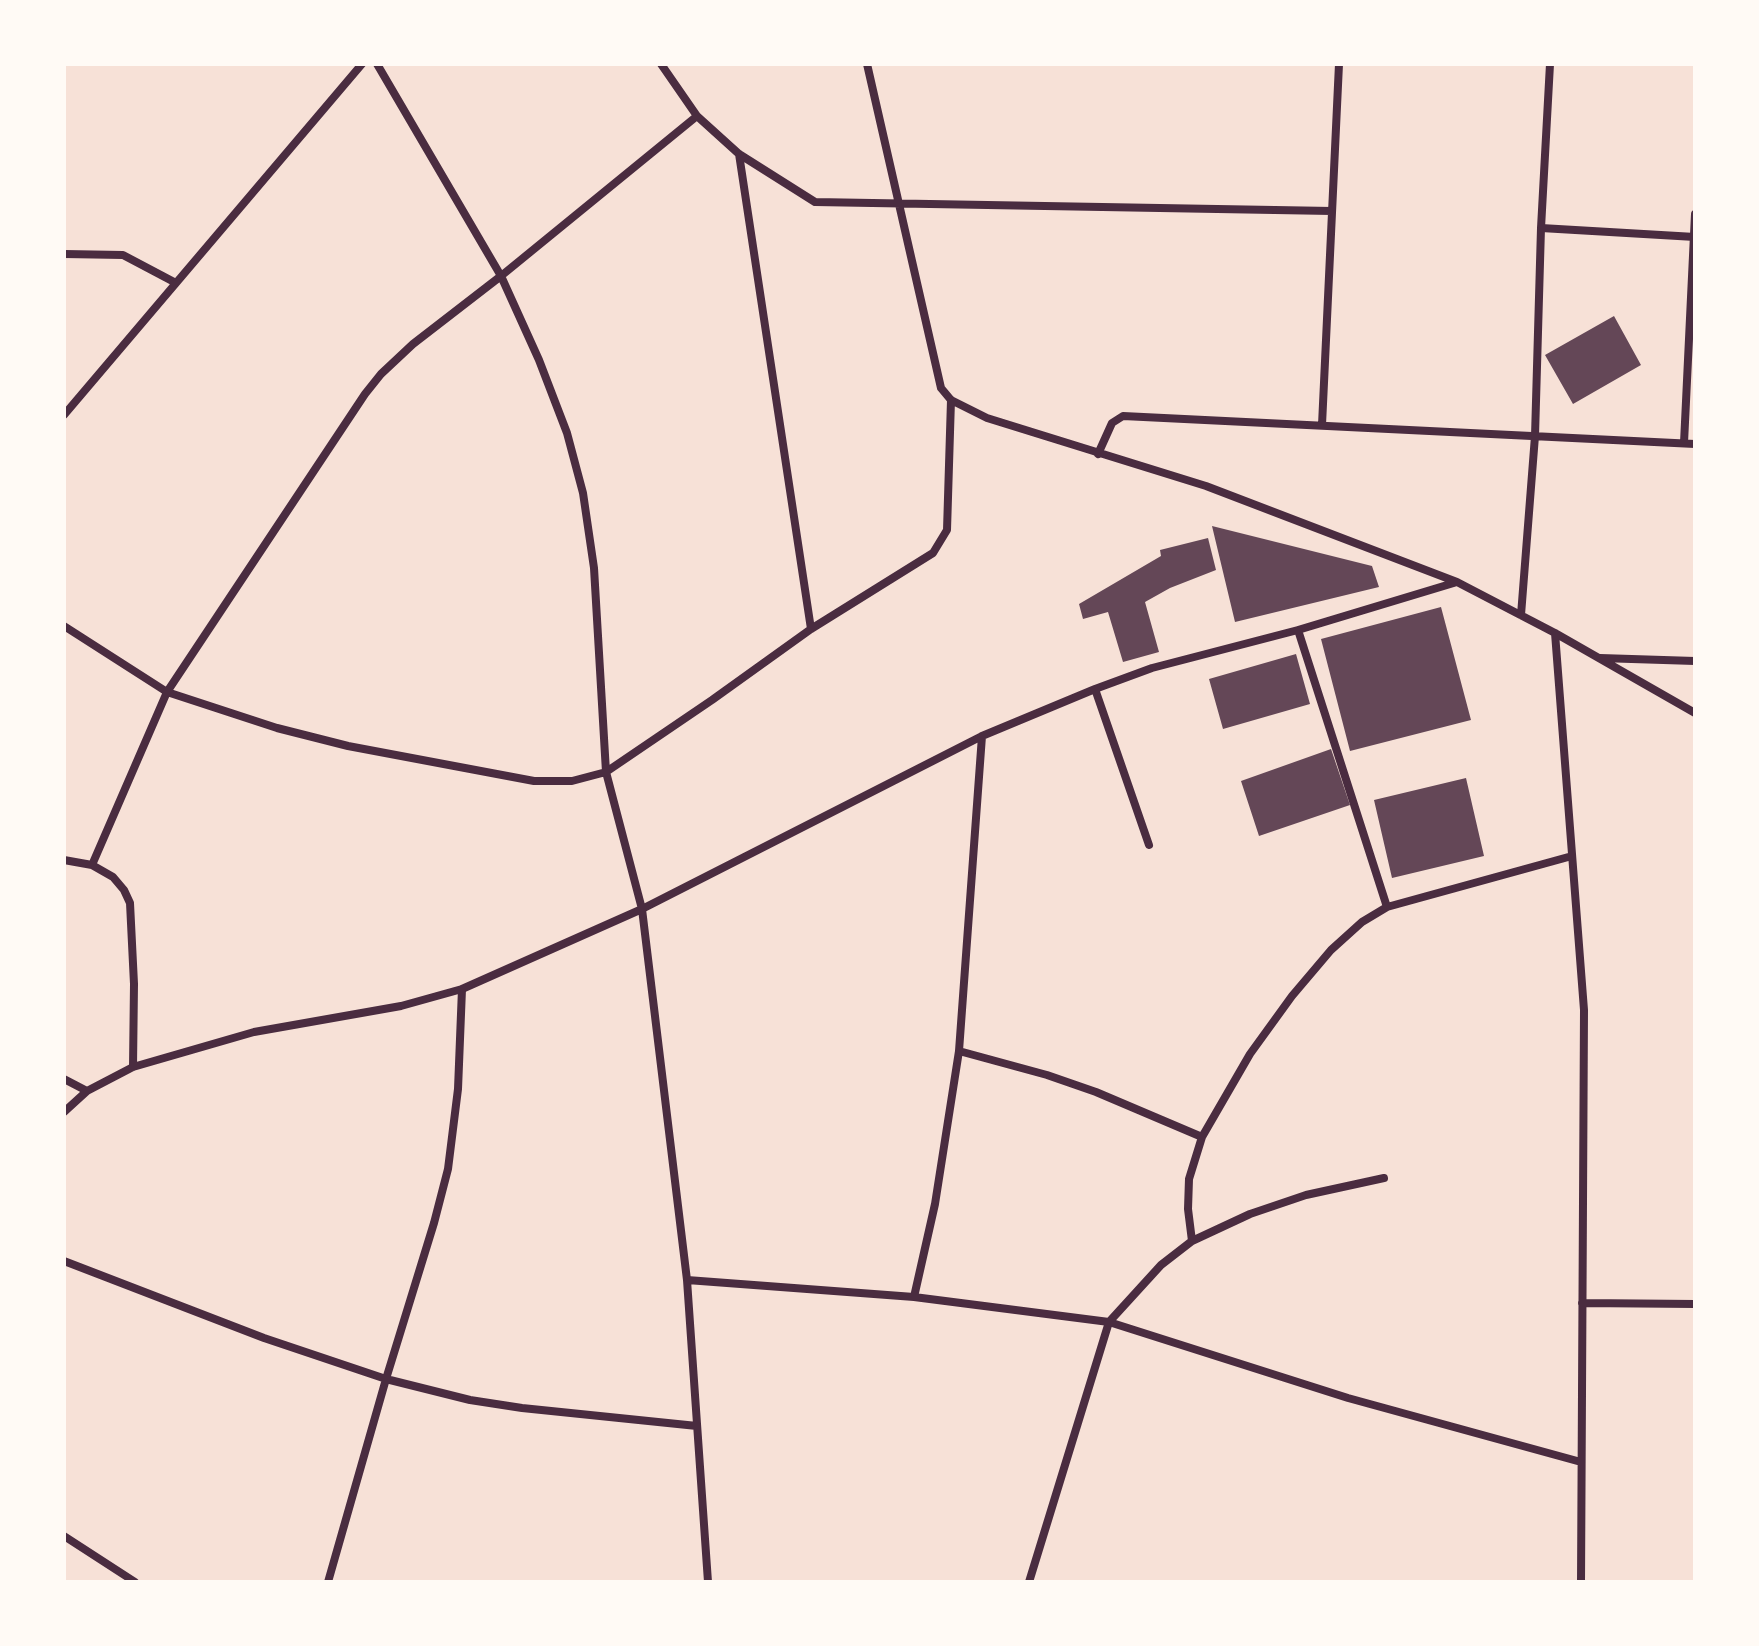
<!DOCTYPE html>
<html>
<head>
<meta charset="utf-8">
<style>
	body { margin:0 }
	#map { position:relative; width:1759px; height:1646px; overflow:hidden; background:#f7e1d7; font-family:Lato,sans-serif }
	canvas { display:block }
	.frame { position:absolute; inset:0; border:66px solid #fffaf5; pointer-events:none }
</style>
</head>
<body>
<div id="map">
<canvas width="1759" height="1646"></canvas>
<div class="frame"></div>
</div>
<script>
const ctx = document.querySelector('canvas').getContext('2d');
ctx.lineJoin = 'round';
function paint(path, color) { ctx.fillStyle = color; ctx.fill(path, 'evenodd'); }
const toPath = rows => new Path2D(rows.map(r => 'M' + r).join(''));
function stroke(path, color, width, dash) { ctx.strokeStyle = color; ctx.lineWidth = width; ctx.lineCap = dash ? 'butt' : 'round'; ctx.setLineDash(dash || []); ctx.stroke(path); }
paint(toPath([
	[1614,316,1641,365,1573,404,1545,355],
	[1212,526,1372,566,1379,587,1235,622],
	[1208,538,1216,570,1170,588,1145,602,1159,652,1123,662,1108,612,1083,619,1079,604,1161,556,1160,550],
	[1441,607,1471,720,1350,751,1321,639],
	[1296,654,1310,704,1223,729,1209,679],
	[1331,749,1350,805,1259,836,1241,781],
	[1466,778,1484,856,1392,878,1374,800]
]), '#644757');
stroke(toPath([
	[377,64,501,276,539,360,567,433,583,493,594,568,606,772,642,909,687,1280,708,1582],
	[661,64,697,116,739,154,815,202,1332,211],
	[867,64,941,388,951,400,987,418,1206,486,1457,582,1555,633,1695,713],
	[739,154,811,629],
	[1541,228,1695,237],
	[64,254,123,255,176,283],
	[64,415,362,64],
	[1322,425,1339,64],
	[1684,443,1695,214],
	[1098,454,1112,423,1123,416,1695,444],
	[1521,615,1535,436,1541,228,1550,64],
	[64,626,167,692,277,728,348,746,534,781,572,781,606,772,712,700,811,629,933,553,947,530,951,400],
	[1298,630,1387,907],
	[1555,633,1584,1010,1581,1582],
	[1600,658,1695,661],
	[1095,689,1149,845],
	[64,860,92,865,113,877,124,890,130,903,134,984,133,1067],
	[92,865,167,692,365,394,381,374,413,344,501,276,697,116],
	[959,1051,1047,1075,1096,1092,1202,1137],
	[64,1079,87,1091],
	[64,1112,87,1091,133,1067,254,1032,401,1006,462,989,642,909,982,736,1095,689,1152,668,1298,630,1457,582],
	[1192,1241,1188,1209,1189,1179,1202,1137,1250,1054,1292,996,1331,950,1362,922,1387,907,1572,856],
	[64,1261,264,1338,386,1379,470,1400,522,1408,697,1426],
	[687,1280,914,1297,1109,1322,1348,1398,1581,1462],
	[914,1297,935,1204,959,1051,982,736],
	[1582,1303,1695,1304],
	[64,1536,135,1582],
	[328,1582,386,1379,434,1223,448,1169,458,1089,462,989],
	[1029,1582,1109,1322,1161,1265,1192,1241,1250,1214,1306,1195,1384,1178]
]), '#4a2c40', 8);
</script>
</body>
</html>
